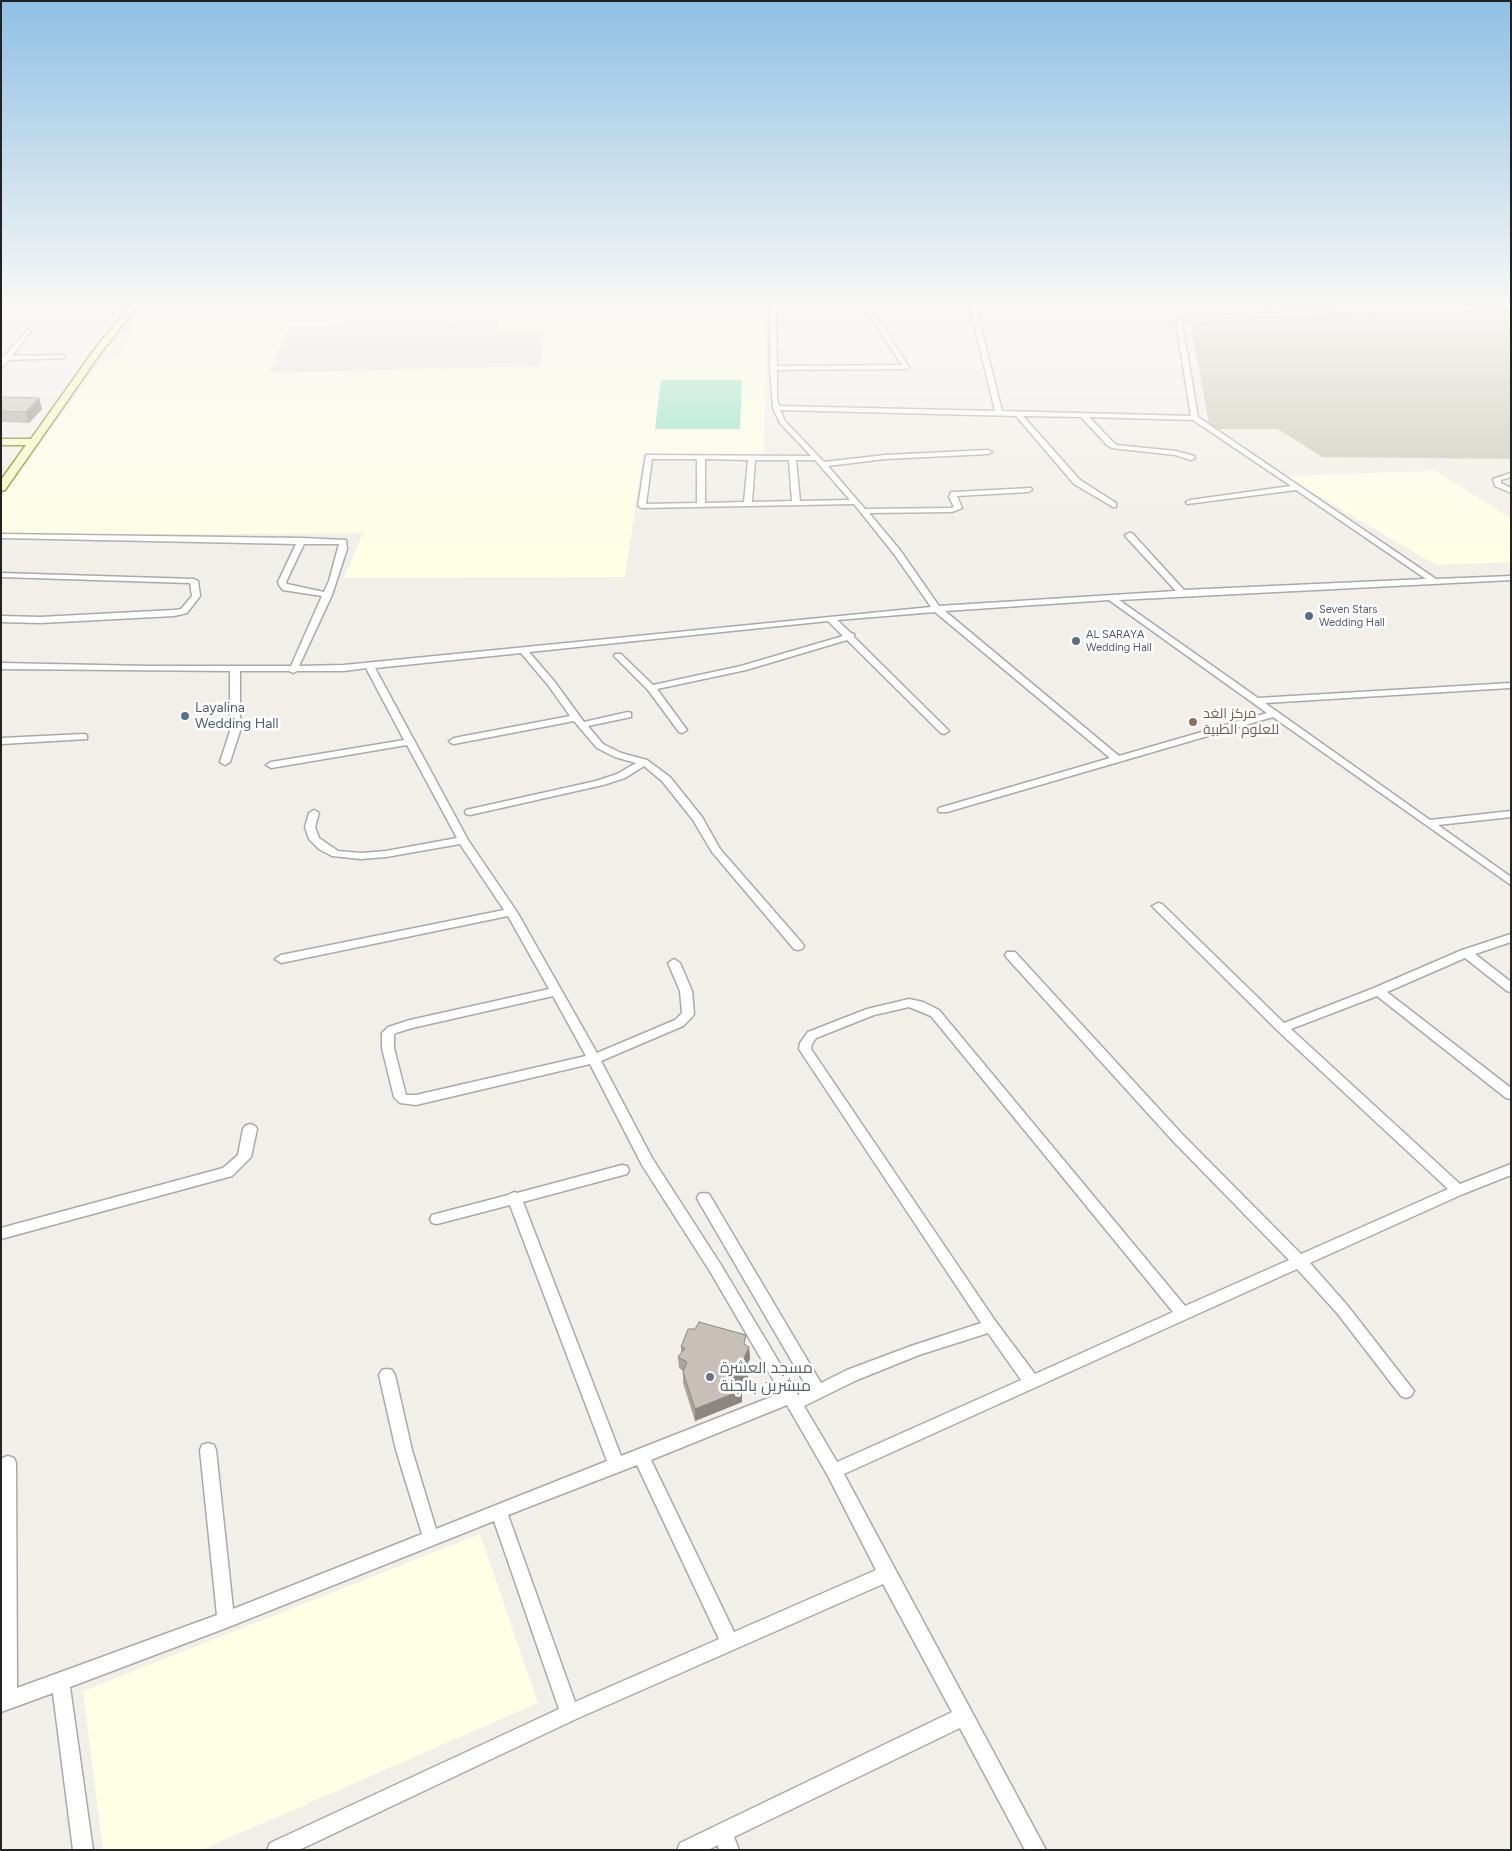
<!DOCTYPE html>
<html>
<head>
<meta charset="utf-8">
<style>
	body { margin:0 }
	#map { position:relative; width:1512px; height:1851px; overflow:hidden; background:#f2efe9; font-family:Figtree,sans-serif }
	canvas { display:block }
	.frame { position:absolute; inset:0; border:2px solid #222; pointer-events:none }
</style>
</head>
<body>
<div id="map">
<canvas width="1512" height="1851"></canvas>
<div class="frame"></div>
</div>
<script>
const ctx = document.querySelector('canvas').getContext('2d');
ctx.lineJoin = 'round';
function paint(path, color) { ctx.fillStyle = color; ctx.fill(path, 'evenodd'); }
const toPath = rows => new Path2D(rows.map(r => 'M' + r).join(''));
function stroke(path, color, width, dash) { ctx.strokeStyle = color; ctx.lineWidth = width; ctx.lineCap = dash ? 'butt' : 'round'; ctx.setLineDash(dash || []); ctx.stroke(path); }
function drawText(font, color, halo, rows, align = 'center') {
  ctx.font = font + ' Figtree,Cairo,sans-serif'; ctx.lineWidth = 5; ctx.setLineDash([]); ctx.textBaseline = 'middle'; ctx.strokeStyle = halo; ctx.fillStyle = color; for (const [text, x, y, turn = 0] of rows) {
    ctx.save(); ctx.translate(x, y); ctx.rotate((+turn || 0) * Math.PI / 180); ctx.textAlign = isNaN(turn) ? turn : align; if (halo) ctx.strokeText(text, 0, 0); ctx.fillText(text, 0, 0); ctx.restore();
  }
}
paint(toPath([
	[147,304,766,304,764,455,643,455,625,577,344,578,363,533,1,535,1,497,97,367,119,356,132,335,128,329,132,323],
	[1435,471,1511,518,1511,562,1436,565,1285,476],
	[480,1534,538,1703,201,1850,103,1850,83,1691]
]), '#ffffe5');
paint(toPath([
	[1511,309,1511,459,1322,457,1278,429,1210,429,1190,322]
]), '#c7c7b4');
paint(toPath([
	[661,380,742,380,740,429,655,429]
]), '#88e0be');
paint(toPath([
	[520,304,660,304,660,309,518,312],
	[498,321,497,333,543,332,541,366,269,373,290,326]
]), '#e2e2e2');
const street = toPath([
	[1,304,16,304,1,308,1,304],
	[770,304,776,304,777,366,902,365,862,304,868,304,909,367,906,369,777,370,777,397,779,406,995,411,969,304,975,304,1002,411,1191,416,1176,322,1187,315,1216,314,1206,304,1212,304,1222,314,1511,305,1511,309,1188,319,1182,323,1198,417,1436,579,1511,576,1511,580,1119,600,1258,698,1511,683,1511,687,1509,688,1265,703,1430,820,1511,811,1511,817,1438,825,1511,877,1511,885,1273,717,947,812,939,812,938,810,939,808,1110,758,935,612,837,620,851,633,854,634,854,637,947,729,949,731,944,734,941,733,847,640,746,670,657,689,687,730,682,733,679,732,648,690,614,656,615,654,621,654,653,685,741,666,843,636,828,621,529,652,554,681,584,722,628,712,631,713,631,717,588,726,603,744,621,753,647,760,670,777,702,817,720,849,802,943,804,946,802,949,798,950,794,949,712,852,693,820,662,781,644,766,625,778,603,785,470,815,466,814,465,812,466,810,596,781,617,774,636,763,615,757,597,748,574,721,454,744,451,743,449,741,454,738,570,716,548,685,521,653,375,668,468,840,517,912,597,1053,675,1020,682,1013,680,991,668,963,674,959,680,963,692,991,694,1014,692,1017,683,1026,601,1061,652,1158,721,1265,798,1394,808,1389,699,1202,697,1198,699,1194,704,1193,709,1194,821,1383,847,1370,911,1346,981,1323,799,1049,800,1043,808,1032,867,1009,909,999,923,1002,939,1010,1185,1306,1289,1260,1172,1140,1007,958,1005,955,1007,952,1015,952,1182,1134,1301,1254,1448,1189,1278,1031,1152,906,1158,903,1162,904,1284,1023,1374,988,1462,950,1511,934,1511,942,1475,954,1511,982,1511,992,1507,991,1465,958,1387,992,1511,1088,1511,1099,1506,1098,1377,996,1291,1029,1460,1184,1511,1164,1511,1175,1463,1194,1310,1263,1347,1305,1414,1391,1411,1396,1406,1398,1401,1396,1337,1313,1297,1269,844,1474,1046,1850,1025,1850,960,1728,734,1837,739,1850,719,1850,718,1845,708,1850,677,1850,680,1843,952,1712,883,1584,576,1719,299,1850,267,1850,270,1843,559,1709,494,1521,226,1628,70,1687,93,1850,73,1850,53,1693,1,1712,2,1458,8,1456,14,1458,16,1463,17,1688,217,1615,200,1450,202,1445,208,1443,214,1445,216,1450,233,1609,422,1534,396,1450,379,1375,382,1370,387,1369,392,1370,395,1375,412,1450,436,1529,607,1461,510,1205,437,1224,432,1223,430,1219,432,1215,508,1195,514,1192,517,1193,622,1165,627,1166,629,1170,627,1174,523,1202,621,1456,781,1393,711,1273,642,1165,590,1064,416,1105,400,1103,394,1097,382,1048,382,1033,388,1027,410,1020,549,989,508,916,281,963,275,959,281,955,504,910,460,844,386,857,361,859,332,856,319,849,309,839,305,827,309,813,314,810,319,813,315,827,319,838,338,851,361,853,386,851,457,838,407,745,271,768,266,765,271,762,404,740,366,668,344,671,297,671,293,673,289,671,240,671,240,731,230,762,225,765,220,762,230,731,230,671,1,669,1,663,148,666,291,666,322,596,283,590,279,585,278,582,296,544,1,538,1,534,302,538,346,540,347,549,332,595,299,666,344,665,931,607,894,554,854,504,642,508,638,506,646,455,811,456,780,423,773,408,770,368,770,304],
	[780,410,1016,416,1074,484,1113,507,1116,507,1116,503,1080,480,1023,416,1081,417,1107,445,1112,448,1175,455,1191,460,1195,458,1194,456,1176,451,1116,445,1089,417,1193,420,1291,486,1190,500,1186,502,1187,504,1296,490,1426,579,1184,590,1132,533,1129,533,1125,535,1126,537,1176,591,939,606,900,550,869,513,952,512,962,508,957,496,1028,492,1032,490,1031,488,954,492,951,492,949,497,954,507,951,508,865,509,828,466,885,459,988,454,992,452,988,450,885,455,824,462,785,421,780,410],
	[652,459,697,459,697,503,646,504,652,459],
	[705,459,748,460,744,502,705,503,705,459],
	[755,460,789,460,792,501,752,502,755,460],
	[796,460,815,460,850,500,800,501,796,460],
	[304,544,339,544,329,581,324,592,287,584,286,582,304,544],
	[1109,600,1267,713,1119,756,945,611,1109,600],
	[553,996,586,1056,416,1095,406,1095,394,1048,394,1035,396,1033,412,1028,553,996],
	[909,1007,931,1016,1173,1312,1035,1374,996,1322,811,1049,812,1044,816,1038,874,1015,909,1007],
	[988,1333,1021,1380,837,1462,804,1406,857,1380,919,1355,988,1333],
	[787,1405,828,1476,876,1570,734,1632,651,1460,787,1405],
	[637,1465,719,1639,575,1702,508,1515,637,1465],
	[27,330,30,332,12,356,62,355,65,357,64,358,9,360,1,368,1,356,5,356,27,330],
	[1511,473,1511,477,1501,480,1501,483,1511,488,1511,493,1495,486,1493,479,1511,473],
	[1,573,194,579,198,581,200,596,187,613,174,616,40,623,1,622,1,616,40,617,174,610,181,609,192,596,190,583,1,577,1,573],
	[84,734,87,735,87,739,1,744,1,738,84,734],
	[250,1124,255,1126,257,1129,251,1157,232,1176,1,1239,1,1228,223,1168,238,1155,243,1129,245,1126,250,1124]
]);
const secondary = toPath([
	[131,304,139,304,100,354,5,490,1,491,1,480,26,445,1,445,1,439,31,439,94,350,131,304]
]);
stroke(street, '#a9a9a9', 3);
stroke(secondary, '#707d05', 3);
paint(street, '#fff');
paint(secondary, '#f7fabf');
paint(toPath([
	[1,397,39,398,42,409,29,423,1,422],
	[746,1345,749,1347,750,1359,747,1364,748,1366,748,1378,732,1387,742,1390,742,1402,695,1421,683,1383,683,1371,679,1368,678,1357,681,1353,681,1347]
]), '#aba49e');
paint(toPath([
	[39,398,42,409,29,423,26,412],
	[749,1347,750,1359,745,1368,748,1366,748,1378,719,1395,719,1383,744,1358],
	[742,1390,742,1402,695,1421,695,1409]
]), '#8b8681');
const building = toPath([
	[1,397,39,398,26,412,1,411,1,397],
	[699,1322,746,1335,744,1344,749,1347,744,1358,748,1366,719,1383,742,1390,695,1409,683,1372,687,1362,678,1357,685,1348,681,1347,688,1329,695,1329,699,1322]
]);
paint(building, '#c7bfb8');
stroke(building, '#8b8681', 1);
const sky = ctx.createLinearGradient(0, 0, 0, 563);
sky.addColorStop(0, '#8fc0e4');
sky.addColorStop(0.54, '#f9f8f5');
sky.addColorStop(1, '#f9f8f500');
ctx.fillStyle = sky;
ctx.fillRect(0, 0, 1512, 563);
for (const [x, y, r, color] of [
	[1309,616,5,"#5c6f8a"],
	[1076,641,5,"#5c6f8a"],
	[185,716,5,"#5c6f8a"],
	[1193,722,5,"#8d6e63"],
	[710,1377,5,"#6b7280"]
]) { const dot = new Path2D(); dot.arc(x, y, r, 0, 2 * Math.PI); ctx.fillStyle = color; ctx.fill(dot); stroke(dot, '#fff', 2); }
drawText('11px', '#4e5e75', '#fff', [
	["Seven Stars",1319,610],
	["Wedding Hall",1319,623],
	["AL SARAYA",1086,635],
	["Wedding Hall",1086,648]
], 'left');
drawText('14px', '#4e5e75', '#fff', [
	["Layalina",195,708],
	["Wedding Hall",195,724]
], 'left');
drawText('14px', '#785e54', '#fff', [
	["مركز الغد",1203,714],
	["للعلوم الطبية",1203,730]
], 'left');
drawText('16px', '#5b616d', '#fff', [
	["مسجد العشرة",720,1368],
	["مبشرين بالجنة",720,1386]
], 'left');
</script>
</body>
</html>
